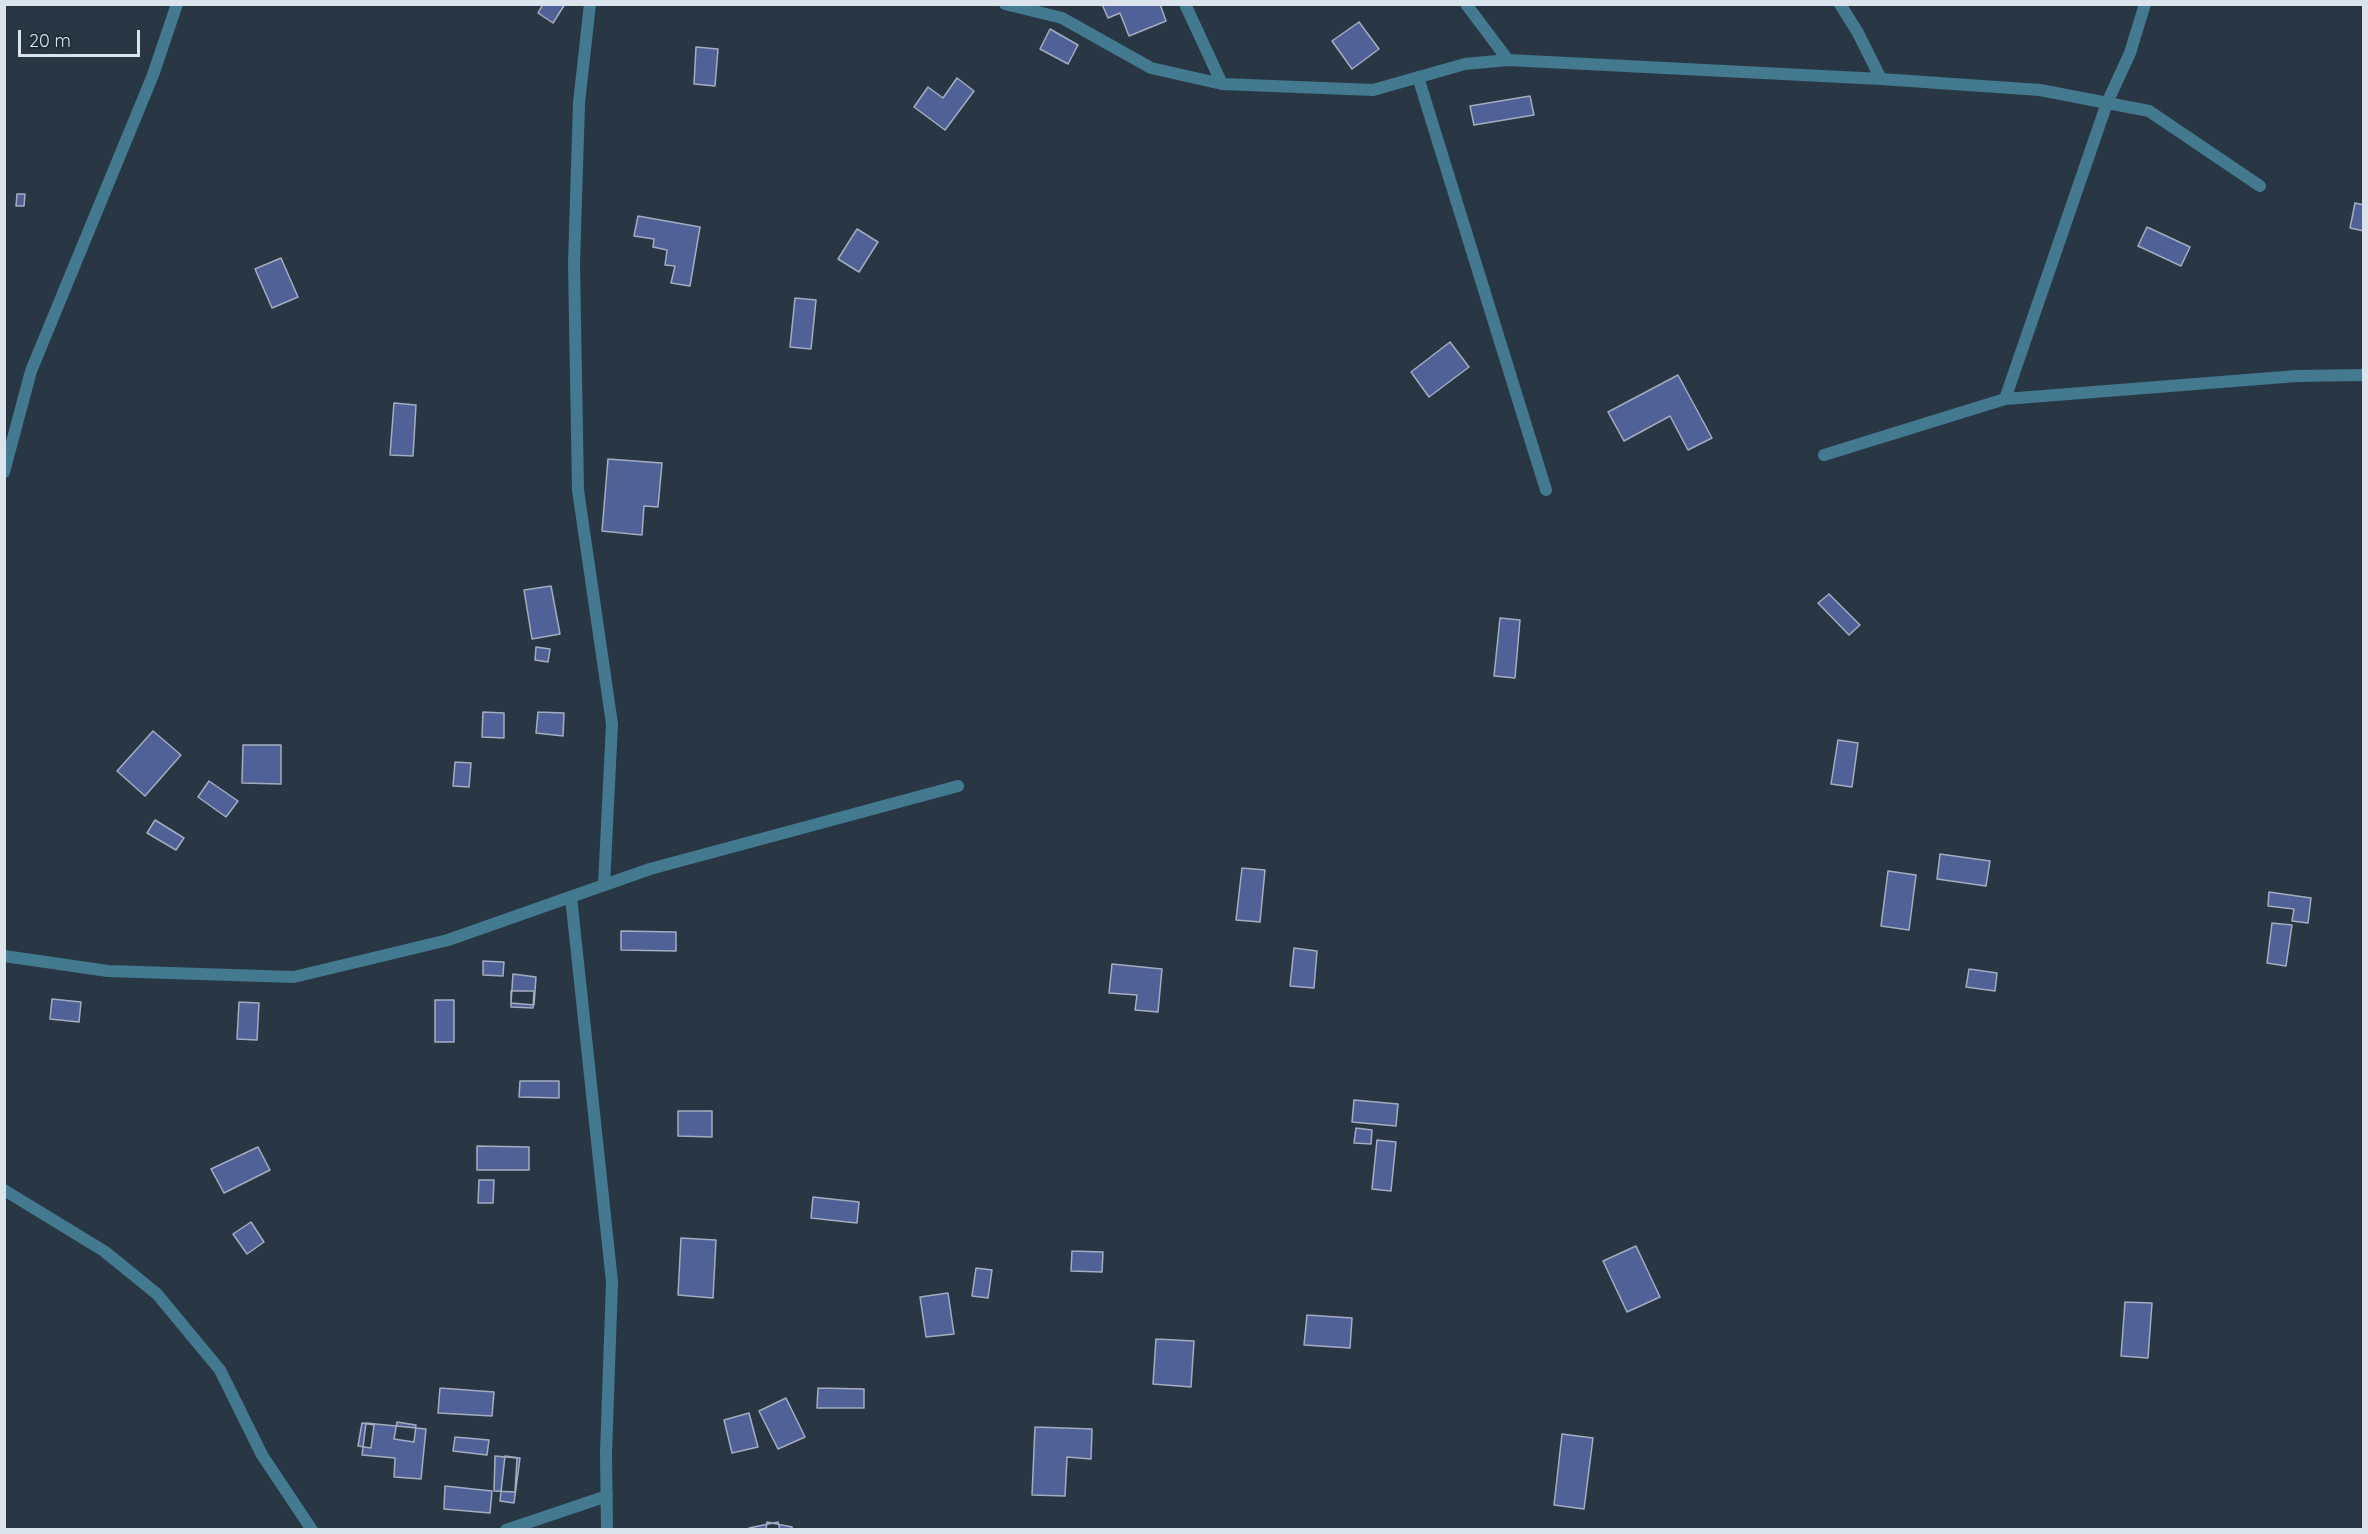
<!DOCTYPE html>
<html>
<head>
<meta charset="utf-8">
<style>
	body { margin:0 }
	#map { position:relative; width:2368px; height:1534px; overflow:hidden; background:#293744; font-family:Quicksand,sans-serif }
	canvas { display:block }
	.frame { position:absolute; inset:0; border:6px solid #dbe3ec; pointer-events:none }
	.scale { position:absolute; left:18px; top:30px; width:122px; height:27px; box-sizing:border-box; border:3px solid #dbe3ec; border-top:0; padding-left:8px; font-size:18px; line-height:21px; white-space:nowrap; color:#dbe3ec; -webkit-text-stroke:4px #1f2c39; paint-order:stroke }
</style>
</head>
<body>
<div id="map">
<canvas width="2368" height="1534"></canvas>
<div class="frame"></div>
<div class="scale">20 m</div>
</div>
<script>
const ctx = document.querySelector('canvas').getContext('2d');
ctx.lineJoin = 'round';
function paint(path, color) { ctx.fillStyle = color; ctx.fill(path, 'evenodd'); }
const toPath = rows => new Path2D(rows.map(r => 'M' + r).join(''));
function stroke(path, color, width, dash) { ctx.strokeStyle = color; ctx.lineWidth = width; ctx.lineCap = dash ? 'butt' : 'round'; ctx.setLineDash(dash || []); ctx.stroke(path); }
const building = toPath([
	[543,4,565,4,553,23,538,13,543,4],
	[1102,4,1160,4,1166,21,1129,36,1120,13,1108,18,1102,4],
	[1359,22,1379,49,1352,69,1332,41,1359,22],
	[1050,29,1078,45,1068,64,1040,49,1050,29],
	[696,47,718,49,715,86,694,84,696,47],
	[957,78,974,91,945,130,914,107,928,87,943,98,957,78],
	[1530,96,1534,115,1474,125,1470,106,1530,96],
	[17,194,25,194,24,206,16,206,17,194],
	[2355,203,2364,205,2364,231,2350,228,2355,203],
	[638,216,700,227,690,286,671,283,675,266,665,265,667,250,653,247,654,239,634,236,638,216],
	[2147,227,2190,247,2181,266,2138,246,2147,227],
	[857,229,878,242,859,272,838,259,857,229],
	[281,258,298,297,272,308,255,269,281,258],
	[795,298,816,300,811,349,790,347,795,298],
	[1450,342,1469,367,1429,397,1411,372,1450,342],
	[1678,375,1712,438,1688,450,1670,416,1624,441,1608,412,1678,375],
	[394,403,416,405,413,456,390,455,394,403],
	[608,459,662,463,658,507,644,506,642,535,602,531,608,459],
	[551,586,560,634,532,639,524,590,551,586],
	[1829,594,1860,625,1849,635,1818,603,1829,594],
	[1500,618,1520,620,1515,678,1494,676,1500,618],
	[536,647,550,649,548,662,535,660,536,647],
	[483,712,504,713,504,738,482,737,483,712],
	[538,712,564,713,563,736,536,733,538,712],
	[153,731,181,755,145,796,117,771,153,731],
	[1838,740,1858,743,1852,787,1831,784,1838,740],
	[243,745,281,745,281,784,242,783,243,745],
	[455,762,471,763,469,787,453,786,455,762],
	[209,781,238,801,226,817,198,797,209,781],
	[155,820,184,838,176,850,147,833,155,820],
	[1940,854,1990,861,1986,886,1937,879,1940,854],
	[1242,868,1265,870,1260,922,1236,920,1242,868],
	[1888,871,1916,875,1909,930,1881,926,1888,871],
	[2269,892,2311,898,2308,923,2292,921,2294,909,2268,906,2269,892],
	[2272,923,2292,925,2286,966,2267,963,2272,923],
	[621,931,676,932,676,951,621,950,621,931],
	[1294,948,1317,951,1314,988,1290,986,1294,948],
	[483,961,504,962,503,976,483,975,483,961],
	[1112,964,1162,969,1158,1012,1135,1010,1137,995,1109,993,1112,964],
	[1969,969,1997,973,1995,991,1966,987,1969,969],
	[513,974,536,977,534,1005,511,1003,513,974],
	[511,991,534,991,533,1008,511,1007,511,991],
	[52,999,81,1002,79,1022,50,1019,52,999],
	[435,1000,454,1000,454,1042,435,1042,435,1000],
	[239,1002,259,1003,257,1040,237,1039,239,1002],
	[520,1081,559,1081,559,1098,519,1097,520,1081],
	[1354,1100,1398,1104,1396,1126,1352,1122,1354,1100],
	[678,1111,712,1111,712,1137,678,1136,678,1111],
	[1356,1128,1372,1130,1371,1144,1354,1143,1356,1128],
	[1377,1140,1396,1142,1391,1191,1372,1189,1377,1140],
	[477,1146,529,1147,529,1170,477,1170,477,1146],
	[258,1147,270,1170,224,1193,211,1169,258,1147],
	[479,1180,494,1180,493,1203,478,1203,479,1180],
	[813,1197,859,1202,857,1223,811,1218,813,1197],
	[251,1222,264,1242,247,1254,233,1234,251,1222],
	[681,1238,716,1240,713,1298,678,1295,681,1238],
	[1636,1246,1660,1297,1627,1312,1603,1261,1636,1246],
	[1072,1251,1103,1252,1102,1272,1071,1271,1072,1251],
	[976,1268,992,1270,988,1298,972,1296,976,1268],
	[948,1293,954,1334,926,1337,920,1297,948,1293],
	[2125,1302,2152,1303,2148,1358,2121,1356,2125,1302],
	[1307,1315,1352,1318,1350,1348,1304,1345,1307,1315],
	[1156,1339,1194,1341,1191,1387,1153,1384,1156,1339],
	[440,1388,494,1392,492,1416,438,1413,440,1388],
	[818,1388,864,1389,864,1408,817,1408,818,1388],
	[786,1398,805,1437,778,1449,759,1411,786,1398],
	[749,1413,758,1447,732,1453,724,1420,749,1413],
	[397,1422,416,1425,414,1442,394,1439,397,1422],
	[362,1423,374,1425,371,1448,358,1446,362,1423],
	[366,1423,426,1429,421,1479,394,1477,395,1458,362,1455,366,1423],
	[1035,1427,1092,1429,1091,1459,1067,1457,1065,1496,1032,1495,1035,1427],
	[1562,1434,1593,1438,1584,1509,1554,1505,1562,1434],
	[455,1437,489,1440,487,1455,453,1451,455,1437],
	[495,1456,517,1458,515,1492,494,1491,495,1456],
	[505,1456,520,1458,514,1503,500,1501,505,1456],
	[445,1486,492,1491,490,1513,444,1509,445,1486],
	[767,1522,792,1527,792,1530,766,1530,767,1522],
	[778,1522,780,1530,750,1530,749,1528,778,1522]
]);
paint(building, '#506198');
stroke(building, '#a5acc0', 1.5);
stroke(toPath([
	[590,4,579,103,574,263,578,490,612,724,604,885],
	[1005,4,1062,18,1151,68,1222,84,1373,90,1465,64,1508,60,1881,79,2040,90,2149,111,2260,186],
	[1185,4,1222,84],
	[1466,4,1508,60],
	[1840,4,1858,33,1881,79],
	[1418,77,1546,490],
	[2005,399,2107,103,2130,53,2145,4],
	[1824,455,2005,399,2297,376,2364,375],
	[4,472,31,371,153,75,177,4],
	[571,897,612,1282,606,1453,607,1530],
	[4,956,108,971,294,977,448,940,650,869,958,786],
	[4,1190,104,1251,157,1294,220,1370,262,1455,312,1530],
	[506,1530,607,1496]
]), '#437a90', 12);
</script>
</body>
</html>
